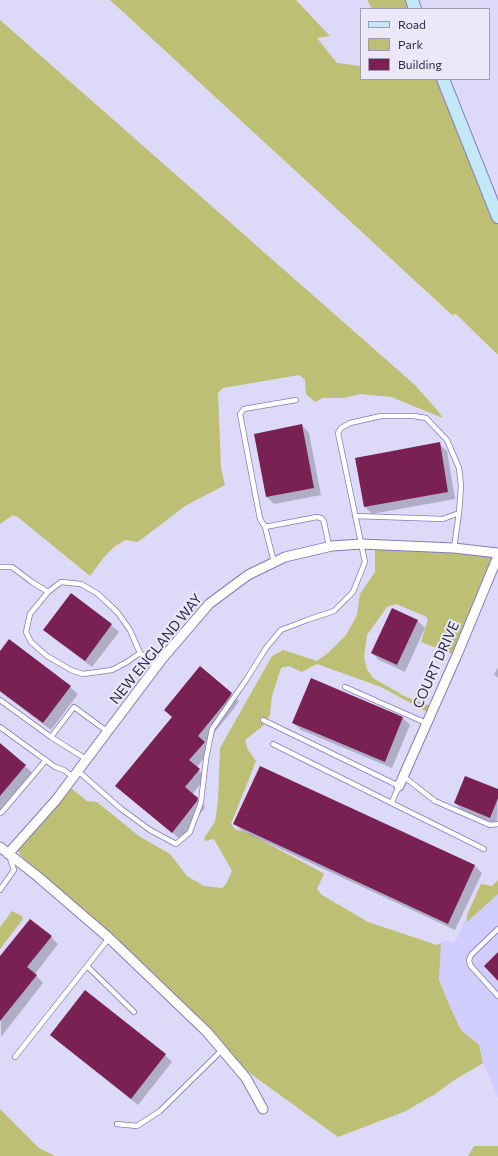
<!DOCTYPE html>
<html>
<head>
<meta charset="utf-8">
<style>
	body { margin:0 }
	#map { position:relative; width:498px; height:1156px; overflow:hidden; background:#dddaf9; font-family:Commissioner,sans-serif }
	canvas { display:block }
	.legend { position:absolute; left:360px; top:8px; width:130px; height:72px; box-sizing:border-box; background:#ebe9f9; border:1px solid #9f9cb1; margin:0; padding:5px 7px; list-style:none; font-size:12px; color:#2d2946 }
	.legend li { display:flex; align-items:center; gap:8px; height:20px }
	.legend b { width:20px; border:1px solid #9f9cb1 }
</style>
</head>
<body>
<div id="map">
<canvas width="498" height="1156"></canvas>
<ul class="legend">
<li><b style="height:5px;background:#c3e8f8"></b>Road</li>
<li><b style="height:11px;background:#bdbf74"></b>Park</li>
<li><b style="height:11px;background:#7a2153"></b>Building</li>
</ul>
</div>
<script>
const ctx = document.querySelector('canvas').getContext('2d');
ctx.lineJoin = 'round';
function paint(path, color) { ctx.fillStyle = color; ctx.fill(path, 'evenodd'); }
const toPath = rows => new Path2D(rows.map(r => 'M' + r).join(''));
function stroke(path, color, width, dash) { ctx.strokeStyle = color; ctx.lineWidth = width; ctx.lineCap = dash ? 'butt' : 'round'; ctx.setLineDash(dash || []); ctx.stroke(path); }
function drawText(font, color, halo, rows, align = 'center') {
  ctx.font = font + ' Commissioner,sans-serif'; ctx.lineWidth = 4; ctx.setLineDash([]); ctx.textBaseline = 'middle'; ctx.strokeStyle = halo; ctx.fillStyle = color; for (const [text, x, y, turn = 0] of rows) {
    ctx.save(); ctx.translate(x, y); ctx.rotate((+turn || 0) * Math.PI / 180); ctx.textAlign = isNaN(turn) ? turn : align; if (halo) ctx.strokeText(text, 0, 0); ctx.fillText(text, 0, 0); ctx.restore();
  }
}
paint(toPath([
	[498,894,498,1098,483,1063,479,1045,461,1030,451,1009,439,980,441,943,445,940,452,943,457,938,467,915,467,922]
]), '#d2cdff');
paint(toPath([
	[110,0,296,0,330,36,317,38,337,63,361,66,361,79,443,79,498,216,498,355,456,314,452,315],
	[367,0,412,0,415,9,372,9],
	[0,20,415,385,437,410,443,418,391,397,360,394,344,398,323,398,315,402,306,394,305,380,299,375,223,388,218,393,221,468,225,485,185,506,138,542,125,540,114,547,105,556,90,576,19,518,13,515,0,524],
	[375,543,498,554,455,655,421,642,428,619,425,616,396,604,387,607,367,635,364,657,367,669,373,678,406,697,433,707,431,714,381,687,317,664,302,672,289,666,281,668,272,696,270,715,263,726,245,740,248,750,256,761,231,824,235,829,250,834,323,873,324,874,317,889,322,895,368,922,437,945,441,943,439,980,451,1009,461,1030,479,1045,483,1063,453,1081,434,1095,428,1098,406,1111,338,1137,237,1064,206,1030,20,855,16,846,67,785,87,801,97,802,139,836,170,854,187,876,204,886,222,888,226,884,232,871,214,839,205,841,204,838,215,822,218,801,220,748,272,656,283,650,317,661,328,653,346,635,357,615,360,594,375,572],
	[498,880,498,894,467,922,467,915,481,884,492,886],
	[12,911,22,916,23,919,0,949,0,927],
	[0,1109,39,1148,55,1156,0,1156],
	[474,1146,498,1146,498,1156,468,1156]
]), '#bdbf74');
paint(toPath([
	[302,425,309,433,321,495,274,504,267,497],
	[439,444,447,451,455,499,372,514,365,507,356,458],
	[71,595,111,625,119,632,92,667,52,637,45,630],
	[392,609,418,621,425,628,405,672,379,660,372,653],
	[0,653,70,687,78,694,51,730,0,692],
	[498,667,498,678,494,674],
	[200,668,239,701,232,711,205,744,211,750,196,768,206,777,192,795,205,806,204,809,180,839,124,793,173,718],
	[312,679,403,718,410,725,392,768,301,730,293,723],
	[0,744,33,773,0,811],
	[261,767,475,866,482,873,455,930,242,831,234,824],
	[498,790,497,824,462,811,455,803],
	[30,920,51,937,58,944,35,974,43,983,1,1037,0,958],
	[51,1035,165,1055,172,1062,138,1105,59,1042]
]), '#0003');
paint(toPath([
	[302,424,314,488,266,497,254,434],
	[440,442,448,492,364,507,355,458],
	[71,593,112,624,85,661,43,630],
	[392,608,418,620,397,665,371,653],
	[9,639,71,686,43,723,0,691,0,651],
	[200,666,232,693,225,703,198,736,205,742,189,760,200,769,185,787,198,798,197,801,172,833,115,786,172,717,164,710],
	[311,678,403,717,385,762,292,723],
	[0,743,26,765,0,796],
	[260,766,475,865,448,924,233,824],
	[465,776,498,789,498,798,490,818,454,803],
	[30,919,52,936,27,967,37,975,0,1021,0,956],
	[498,952,498,981,484,966],
	[85,990,166,1054,131,1099,50,1035]
]), '#7a2153');
const service = toPath([
	[355,516,443,519,459,513],
	[265,527,317,517,321,518,323,520,324,522,329,546],
	[274,562,265,527,260,519,240,414,244,409,296,400],
	[0,567,12,567,32,582,48,592],
	[140,653,127,662,112,670,83,674,71,670,47,656,31,642,26,632,30,614,48,592,61,582,81,584,98,594,118,613,130,630,140,653,157,667],
	[345,687,426,723],
	[0,700,51,737],
	[263,720,399,786,392,802],
	[0,727,55,767,64,770,73,777],
	[273,744,484,849],
	[86,759,51,737,74,707,108,732],
	[78,771,120,808,150,830,176,844,190,832,201,802,206,759,212,729,246,680,266,648,281,630,307,620,334,611,353,592,365,562,338,433,341,428,350,423,381,416,414,416,426,418,447,440,459,468,461,486,459,513,454,548],
	[403,776,435,801,490,825,498,824],
	[0,813,2,812,46,760],
	[0,890,14,870,9,855],
	[498,929,471,955,469,960,470,965,498,996],
	[109,938,87,966,134,1012],
	[15,1057,87,966],
	[117,1124,137,1126,160,1111,222,1050]
]);
const minor = toPath([
	[399,786,457,655,498,556],
	[0,847,37,876,109,938,207,1032,246,1078,263,1109],
	[8,854,56,800,162,659,209,604,248,575,285,557,332,546,361,544,454,548,498,553]
]);
const secondary = toPath([
	[412,0,415,9],
	[443,79,498,217]
]);
stroke(service, '#857ac0', 6);
stroke(minor, '#857ac0', 11);
stroke(secondary, '#857ac0', 14);
stroke(service, '#fff', 4.5);
stroke(minor, '#fff', 9);
stroke(secondary, '#c3e8f8', 12);
drawText('14px', '#2d2946', '#ebe9f9', [
	["NEW ENGLAND WAY",156,649,-51],
	["COURT DRIVE",436,665,-66]
]);
</script>
</body>
</html>
